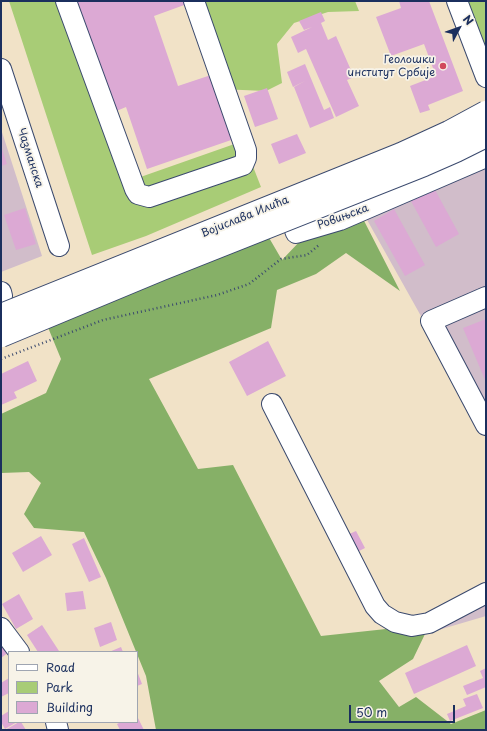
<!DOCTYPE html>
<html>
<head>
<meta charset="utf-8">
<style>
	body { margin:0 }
	#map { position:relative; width:487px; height:731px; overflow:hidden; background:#f1e2c7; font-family:"Playpen Sans",sans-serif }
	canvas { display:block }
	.frame { position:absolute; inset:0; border:2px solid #1b2f5e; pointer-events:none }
	.legend { position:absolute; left:8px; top:651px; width:130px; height:72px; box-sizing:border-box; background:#f7f3e8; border:1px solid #9fa5b1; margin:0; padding:5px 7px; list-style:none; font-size:12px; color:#1b2f5e }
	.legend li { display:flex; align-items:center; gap:8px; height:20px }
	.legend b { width:20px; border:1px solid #9fa5b1 }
	.north { position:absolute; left:439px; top:8px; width:40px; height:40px; -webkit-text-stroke:3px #f7f3e8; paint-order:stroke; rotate:49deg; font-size:11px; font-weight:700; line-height:16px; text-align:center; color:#1b2f5e }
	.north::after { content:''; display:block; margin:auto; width:14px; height:18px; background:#1b2f5e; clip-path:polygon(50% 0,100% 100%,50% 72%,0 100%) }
	.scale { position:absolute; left:349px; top:705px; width:106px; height:18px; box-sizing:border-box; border:2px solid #1b2f5e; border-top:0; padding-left:5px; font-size:12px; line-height:14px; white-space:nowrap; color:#1b2f5e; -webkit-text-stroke:3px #f7f3e8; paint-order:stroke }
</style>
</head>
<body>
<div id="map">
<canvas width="487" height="731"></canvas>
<div class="frame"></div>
<ul class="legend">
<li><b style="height:5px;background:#fff"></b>Road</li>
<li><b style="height:11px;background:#a8cc76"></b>Park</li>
<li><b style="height:11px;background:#dca9d4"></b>Building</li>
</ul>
<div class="north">N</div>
<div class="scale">50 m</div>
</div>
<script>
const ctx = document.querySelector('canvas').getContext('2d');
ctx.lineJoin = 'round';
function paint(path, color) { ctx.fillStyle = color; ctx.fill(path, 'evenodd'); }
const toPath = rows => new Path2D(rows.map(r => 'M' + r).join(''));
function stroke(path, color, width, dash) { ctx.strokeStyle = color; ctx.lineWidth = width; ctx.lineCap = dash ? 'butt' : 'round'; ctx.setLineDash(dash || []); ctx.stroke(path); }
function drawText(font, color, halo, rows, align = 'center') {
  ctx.font = font + ' "Playpen Sans",sans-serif'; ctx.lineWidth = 3.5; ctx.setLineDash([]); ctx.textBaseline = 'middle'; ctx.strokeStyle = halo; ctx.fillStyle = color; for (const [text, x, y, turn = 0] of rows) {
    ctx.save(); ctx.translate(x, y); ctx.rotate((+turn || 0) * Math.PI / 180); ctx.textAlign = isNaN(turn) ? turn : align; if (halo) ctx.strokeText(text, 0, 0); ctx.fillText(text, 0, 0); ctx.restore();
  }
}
paint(toPath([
	[1,129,42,256,1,272],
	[486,162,486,432,366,218],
	[486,604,486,616,425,634]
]), '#d1bdca');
paint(toPath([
	[9,1,66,1,132,180,243,141,261,187,146,236,92,255],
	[188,1,355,1,359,11,328,12,294,23,277,44,282,83,266,91,219,89],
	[468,1,486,1,486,50,475,19]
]), '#a8cc76');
paint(toPath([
	[359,211,400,291,346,253,316,274,277,290,271,328,149,379,198,469,233,465,321,636,386,629,425,634,413,659,379,681,399,707,416,697,451,724,486,710,486,730,156,730,146,676,106,578,84,532,34,528,24,514,41,483,29,472,1,473,1,414,46,393,61,359,47,325,268,236,282,260,302,239]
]), '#86b067');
paint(toPath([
	[75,1,186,1,187,4,154,16,178,86,214,74,237,138,147,169,126,107,114,112],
	[399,1,429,1,463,91,428,105,430,110,420,113,410,86,436,76,424,44,391,56,376,17,401,8],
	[321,12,325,21,321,23,328,40,336,36,354,77,347,80,359,106,336,117,306,49,298,53,291,37,312,27,304,30,299,21],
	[305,64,324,110,330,107,334,118,310,128,294,87,305,81,293,87,287,72],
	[267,88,278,119,255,127,244,96],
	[297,134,306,153,279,164,271,144],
	[1,146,7,164,1,166],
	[434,188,459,234,436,247,411,201],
	[25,208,36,244,16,250,4,215],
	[394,209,425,265,405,276,374,221],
	[486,319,486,382,463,328],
	[268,341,286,376,247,396,229,362],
	[28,361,37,381,14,392,17,398,1,405,1,374],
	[356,531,365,548,355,553,347,535],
	[41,536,52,555,23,572,12,553],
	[84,538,101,577,89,582,72,544],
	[83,591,86,609,67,611,65,593],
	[19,594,33,619,16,629,2,604],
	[111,622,117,640,100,647,94,628],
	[42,625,59,651,58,652,38,652,27,635],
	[1,634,13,649,1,658],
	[467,645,476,666,414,694,405,673],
	[121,647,123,652,109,652],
	[486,668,486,687,467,695,463,686,483,678,480,671],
	[137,671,142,684,137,686],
	[9,678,9,693,1,697,1,683],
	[477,694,483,708,450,721,447,714,466,706,463,699],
	[9,711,9,722,17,722,5,729,1,722,1,716],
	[137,716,144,730,120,730,117,724,121,722,137,722],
	[19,722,21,722,26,730,5,730]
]), '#dca9d4');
const minor = toPath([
	[66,1,135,189,138,194,149,197,243,165,246,158,246,150,194,1],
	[457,1,486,77],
	[1,69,59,246],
	[285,203,296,233,340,220,486,157],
	[1,292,2,296],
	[486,297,431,321,486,425],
	[272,404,375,606,382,614,395,622,412,626,429,623,486,593],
	[1,628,19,652],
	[56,722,58,730]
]);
stroke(minor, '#3b4a6e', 22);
stroke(toPath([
	[1,359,103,320,217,295,249,284,281,259,307,255,319,245]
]), '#3b4a6e', 2.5, [1, 3]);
stroke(minor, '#fff', 20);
const majorBridge = toPath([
	[1,315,401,154,449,132,486,112],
	[1,336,162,269,424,165,456,151,486,136]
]);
stroke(majorBridge, '#3b4a6e', 24, []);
stroke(majorBridge, '#fff', 22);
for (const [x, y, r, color] of [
	[443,66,4,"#d1495b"]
]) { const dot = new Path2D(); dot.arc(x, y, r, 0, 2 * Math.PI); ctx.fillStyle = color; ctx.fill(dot); stroke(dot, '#f7f3e8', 1.5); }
drawText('11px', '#1b2f5e', '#f7f3e8', [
	["Геолошки",435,60],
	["институт Србије",435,73]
], 'right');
drawText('11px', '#1b2f5e', '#f7f3e8', [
	["Чазманска",30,158,72],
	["Војислава Илића",245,217,-22],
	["Ровињска",343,217,-20]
]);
</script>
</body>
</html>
